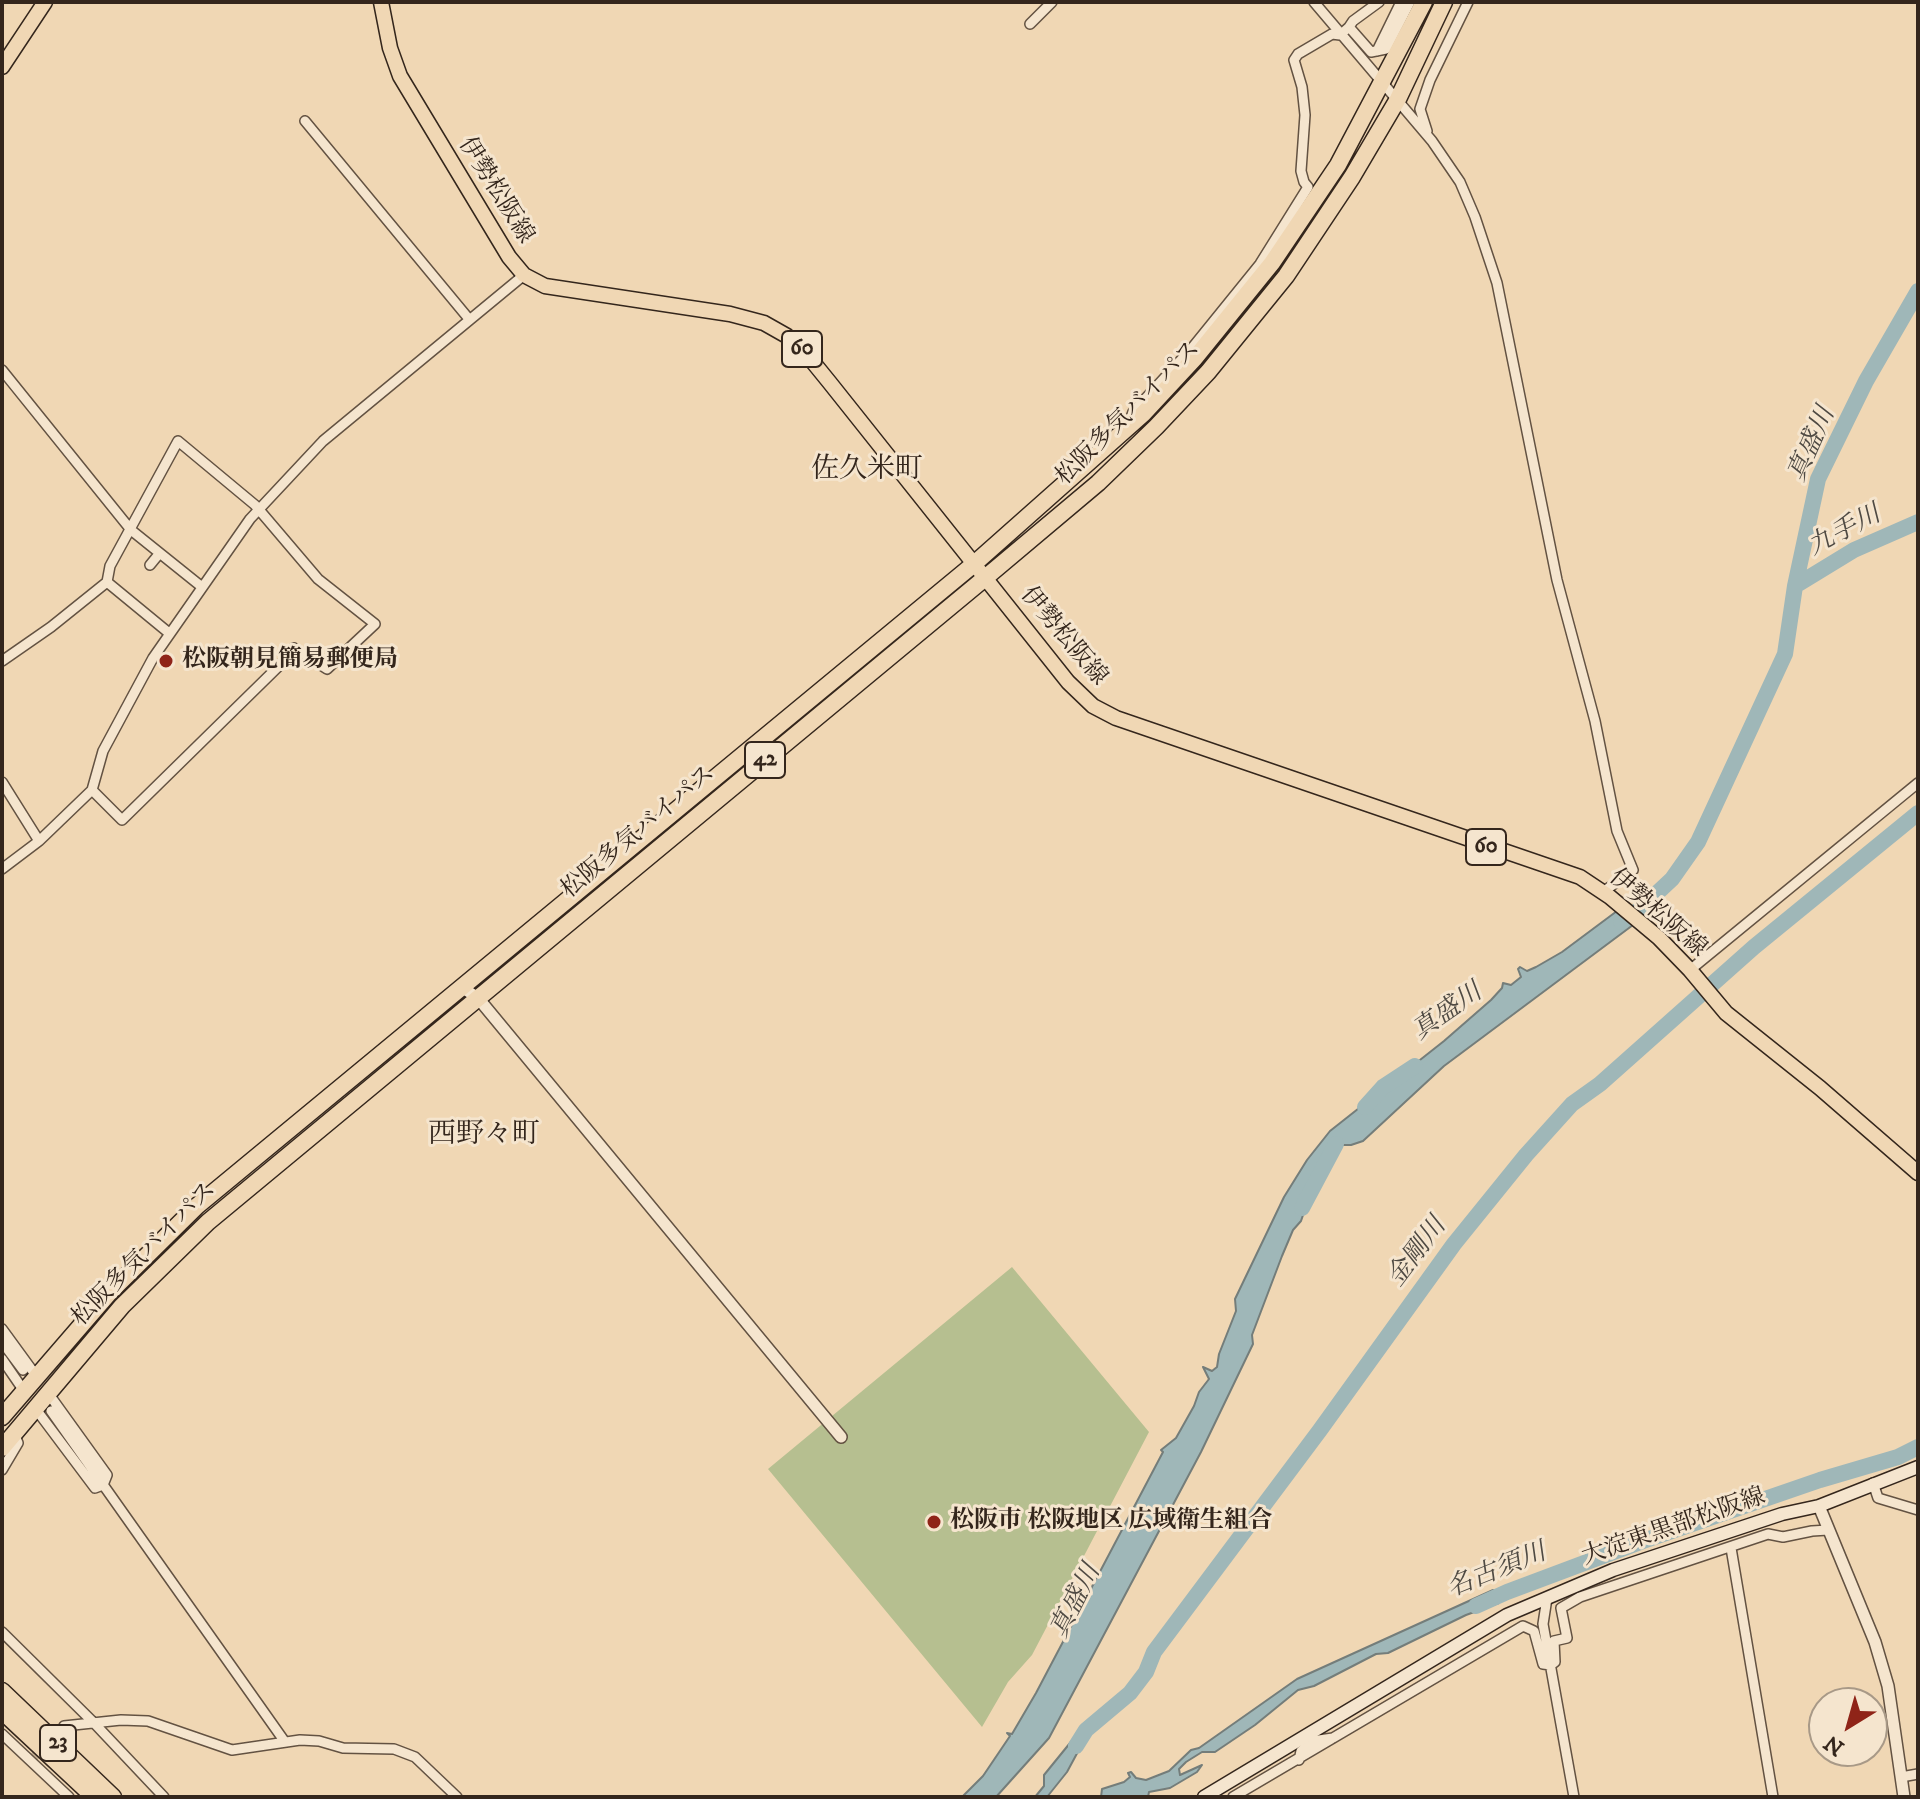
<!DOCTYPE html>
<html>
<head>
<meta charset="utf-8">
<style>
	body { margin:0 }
	#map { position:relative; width:1920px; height:1799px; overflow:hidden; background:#f0d7b4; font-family:"IM FELL DW Pica",serif }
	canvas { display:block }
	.frame { position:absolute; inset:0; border:4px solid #34261c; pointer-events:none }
	.north { position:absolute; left:1808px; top:1687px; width:80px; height:80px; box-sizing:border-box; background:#f5e5ce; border:2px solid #a89987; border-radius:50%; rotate:217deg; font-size:22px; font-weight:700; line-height:32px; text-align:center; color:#34261c }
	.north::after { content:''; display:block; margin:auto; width:28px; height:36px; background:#8f2418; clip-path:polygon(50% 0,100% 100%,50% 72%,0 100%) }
</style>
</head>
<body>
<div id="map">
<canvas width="1920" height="1799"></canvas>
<div class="frame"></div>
<div class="north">N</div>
</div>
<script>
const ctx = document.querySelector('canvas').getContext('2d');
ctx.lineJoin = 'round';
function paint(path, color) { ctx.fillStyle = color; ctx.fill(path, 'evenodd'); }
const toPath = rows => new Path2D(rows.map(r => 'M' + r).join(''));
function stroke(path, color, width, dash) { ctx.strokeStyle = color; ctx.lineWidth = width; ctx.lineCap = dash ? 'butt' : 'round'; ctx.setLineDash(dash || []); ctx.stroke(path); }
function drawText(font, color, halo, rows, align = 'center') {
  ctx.font = font + ' "IM FELL DW Pica","Noto Serif JP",serif'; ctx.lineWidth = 6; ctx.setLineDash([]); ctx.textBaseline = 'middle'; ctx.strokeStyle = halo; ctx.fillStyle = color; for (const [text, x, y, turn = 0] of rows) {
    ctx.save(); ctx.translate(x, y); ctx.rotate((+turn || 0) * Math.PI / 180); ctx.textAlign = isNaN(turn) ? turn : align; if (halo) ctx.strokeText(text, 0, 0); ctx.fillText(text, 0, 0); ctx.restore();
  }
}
paint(toPath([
	[1012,1267,1149,1432,1032,1655,1008,1682,982,1727,768,1469]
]), '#b6bf90');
const water = toPath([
	[1617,911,1633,925,1444,1066,1363,1141,1351,1145,1339,1145,1318,1171,1301,1221,1293,1230,1282,1256,1252,1335,1253,1344,1201,1452,1049,1738,996,1797,962,1797,983,1776,1010,1736,1007,1733,1012,1734,1036,1693,1163,1452,1161,1450,1176,1438,1194,1406,1199,1392,1209,1379,1203,1367,1212,1371,1217,1367,1219,1354,1236,1311,1235,1299,1284,1197,1307,1160,1330,1131,1444,1041,1491,1000,1502,988,1503,983,1511,985,1521,977,1518,969,1520,967,1527,971,1536,967,1562,952,1617,911],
	[1493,1590,1499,1603,1466,1615,1388,1653,1376,1654,1314,1686,1298,1690,1255,1725,1215,1752,1202,1752,1186,1762,1179,1769,1180,1775,1202,1765,1197,1772,1170,1788,1149,1792,1148,1797,1101,1797,1102,1789,1124,1782,1130,1777,1128,1773,1131,1772,1136,1778,1146,1780,1169,1771,1191,1750,1199,1748,1297,1679,1493,1590],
	[1083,1727,1088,1733,1067,1772,1047,1797,1035,1797,1044,1786,1044,1775,1083,1727]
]);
paint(water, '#9fb7b8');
stroke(water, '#747d7a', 2);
stroke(toPath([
	[1795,586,1854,550,1918,522],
	[1621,922,1640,909,1672,879,1698,842,1785,654,1795,586,1818,479,1866,381,1918,291],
	[1365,1107,1383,1087,1415,1066],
	[1302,1208,1336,1144],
	[1476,1606,1507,1592,1643,1541,1820,1480,1898,1457,1918,1447],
	[1076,1746,1086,1730,1130,1693,1146,1672,1154,1652,1320,1430,1454,1244,1526,1155,1572,1104,1600,1084,1754,947,1918,813]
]), '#9fb7b8', 16);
stroke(toPath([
	[34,1757,64,1726]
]), '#cab496', 9, [9, 4.5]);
const minor = toPath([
	[1314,2,1432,141,1460,182,1475,217,1497,283,1557,580,1595,721,1617,831,1633,870,1603,892],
	[1030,24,1052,2],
	[1349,27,1353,21,1379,2],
	[1377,51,1401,2],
	[305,121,469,319],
	[1427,131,1420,109,1430,80,1468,2],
	[2,370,131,530,202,587],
	[1129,423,1133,412,1192,348,1260,264,1308,187,1304,182,1301,171,1305,115,1302,87,1294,60,1298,54,1332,34,1340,35,1349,27,1371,52,1386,49,1410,2],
	[150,565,159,554],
	[107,582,169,633],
	[2,661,51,627,107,582,110,566,178,441,255,505,318,579,375,624,327,669,294,648,284,661,122,820,92,790],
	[2,782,39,841],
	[2,869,39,841,92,790,103,751,153,658,250,519,323,441,524,275],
	[1690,970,1918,783],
	[2,1329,37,1377],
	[2,1342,23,1370],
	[2,1359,24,1391],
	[48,1393,107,1475,103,1485],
	[35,1408,95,1488,103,1485],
	[51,1411,285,1742],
	[2,1470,18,1443,14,1433],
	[1873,1483,1878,1498,1918,1510],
	[1731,1548,1773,1797],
	[1547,1598,1543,1624,1574,1797],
	[2,1632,95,1724,164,1797],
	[64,1726,121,1720,148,1721,232,1750,300,1740,319,1741,343,1748,394,1749,415,1757,457,1797],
	[2,1734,69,1797],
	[1299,1760,1301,1751,1312,1741,1333,1738],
	[1901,1777,1918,1774],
	[1233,1797,1523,1626,1534,1631,1543,1664,1551,1665,1555,1662,1554,1641,1567,1638,1561,1608,1580,1597,1768,1534,1783,1537,1812,1531,1828,1530]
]);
const tertiary = toPath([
	[463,988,478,998,841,1437],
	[1819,1506,1875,1642,1888,1686,1904,1797]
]);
const secondary = toPath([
	[1204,1797,1507,1615,1613,1570,1782,1514,1819,1506,1918,1467]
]);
const primary = toPath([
	[381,2,390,48,400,76,509,257,524,275,545,286,730,314,764,323,787,336,804,351,830,383,1068,682,1093,706,1116,718,1580,877,1610,897,1659,938,1690,970,1726,1013,1820,1088,1918,1173],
	[2,67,45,2]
]);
const trunk = toPath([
	[2,1417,110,1292,197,1206,974,564,1143,414,1195,358,1272,263,1338,165,1424,2],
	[2,1448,122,1306,208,1222,985,578,1098,483,1156,427,1208,372,1286,276,1352,177,1398,99,1444,2],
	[2,1691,113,1797],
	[2,1711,94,1797]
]);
stroke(minor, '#635242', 12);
stroke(tertiary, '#635242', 14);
stroke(secondary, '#34261c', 15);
stroke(primary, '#34261c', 17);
stroke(trunk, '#34261c', 19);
stroke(minor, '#f5e5ce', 9);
stroke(tertiary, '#f5e5ce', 11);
stroke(secondary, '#f5e5ce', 12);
stroke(primary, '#f0d7b4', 14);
stroke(trunk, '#f0d7b4', 16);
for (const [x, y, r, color] of [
	[166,661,8,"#8f2418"],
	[934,1522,8,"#8f2418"]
]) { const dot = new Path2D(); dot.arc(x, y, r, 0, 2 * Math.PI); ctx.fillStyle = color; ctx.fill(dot); stroke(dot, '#f5e5ce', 3); }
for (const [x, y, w] of [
	[802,349,40],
	[765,760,40],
	[1486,847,40],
	[58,1743,36]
]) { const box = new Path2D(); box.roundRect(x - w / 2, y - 18, w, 36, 6); ctx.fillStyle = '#f5e5ce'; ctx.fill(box); stroke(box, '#34261c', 2); }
drawText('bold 22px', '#34261c', null, [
	["60",802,349],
	["42",765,760],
	["60",1486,847],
	["23",58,1743]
]);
drawText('24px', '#34261c', '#f5e5ce', [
	["伊勢松阪線",495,191,58],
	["松阪多気バイパス",1129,414,-45],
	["伊勢松阪線",1063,637,50],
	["松阪多気バイパス",639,833,-40],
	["伊勢松阪線",1657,914,41],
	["松阪多気バイパス",145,1255,-45],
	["大淀東黒部松阪線",1674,1528,-19]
]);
drawText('bold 24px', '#34261c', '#f5e5ce', [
	["松阪朝見簡易郵便局",182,661],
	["松阪市 松阪地区 広域衛生組合",950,1522]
], 'left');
drawText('italic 26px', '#4f4a43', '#f5e5ce', [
	["真盛川",1813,445,-66],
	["九手川",1845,532,-28],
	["真盛川",1448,1013,-35],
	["金剛川",1418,1253,-53],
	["名古須川",1497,1572,-22],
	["真盛川",1077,1602,-63]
]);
drawText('28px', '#34261c', '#f5e5ce', [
	["佐久米町",867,471],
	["西野々町",484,1136]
]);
</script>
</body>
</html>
